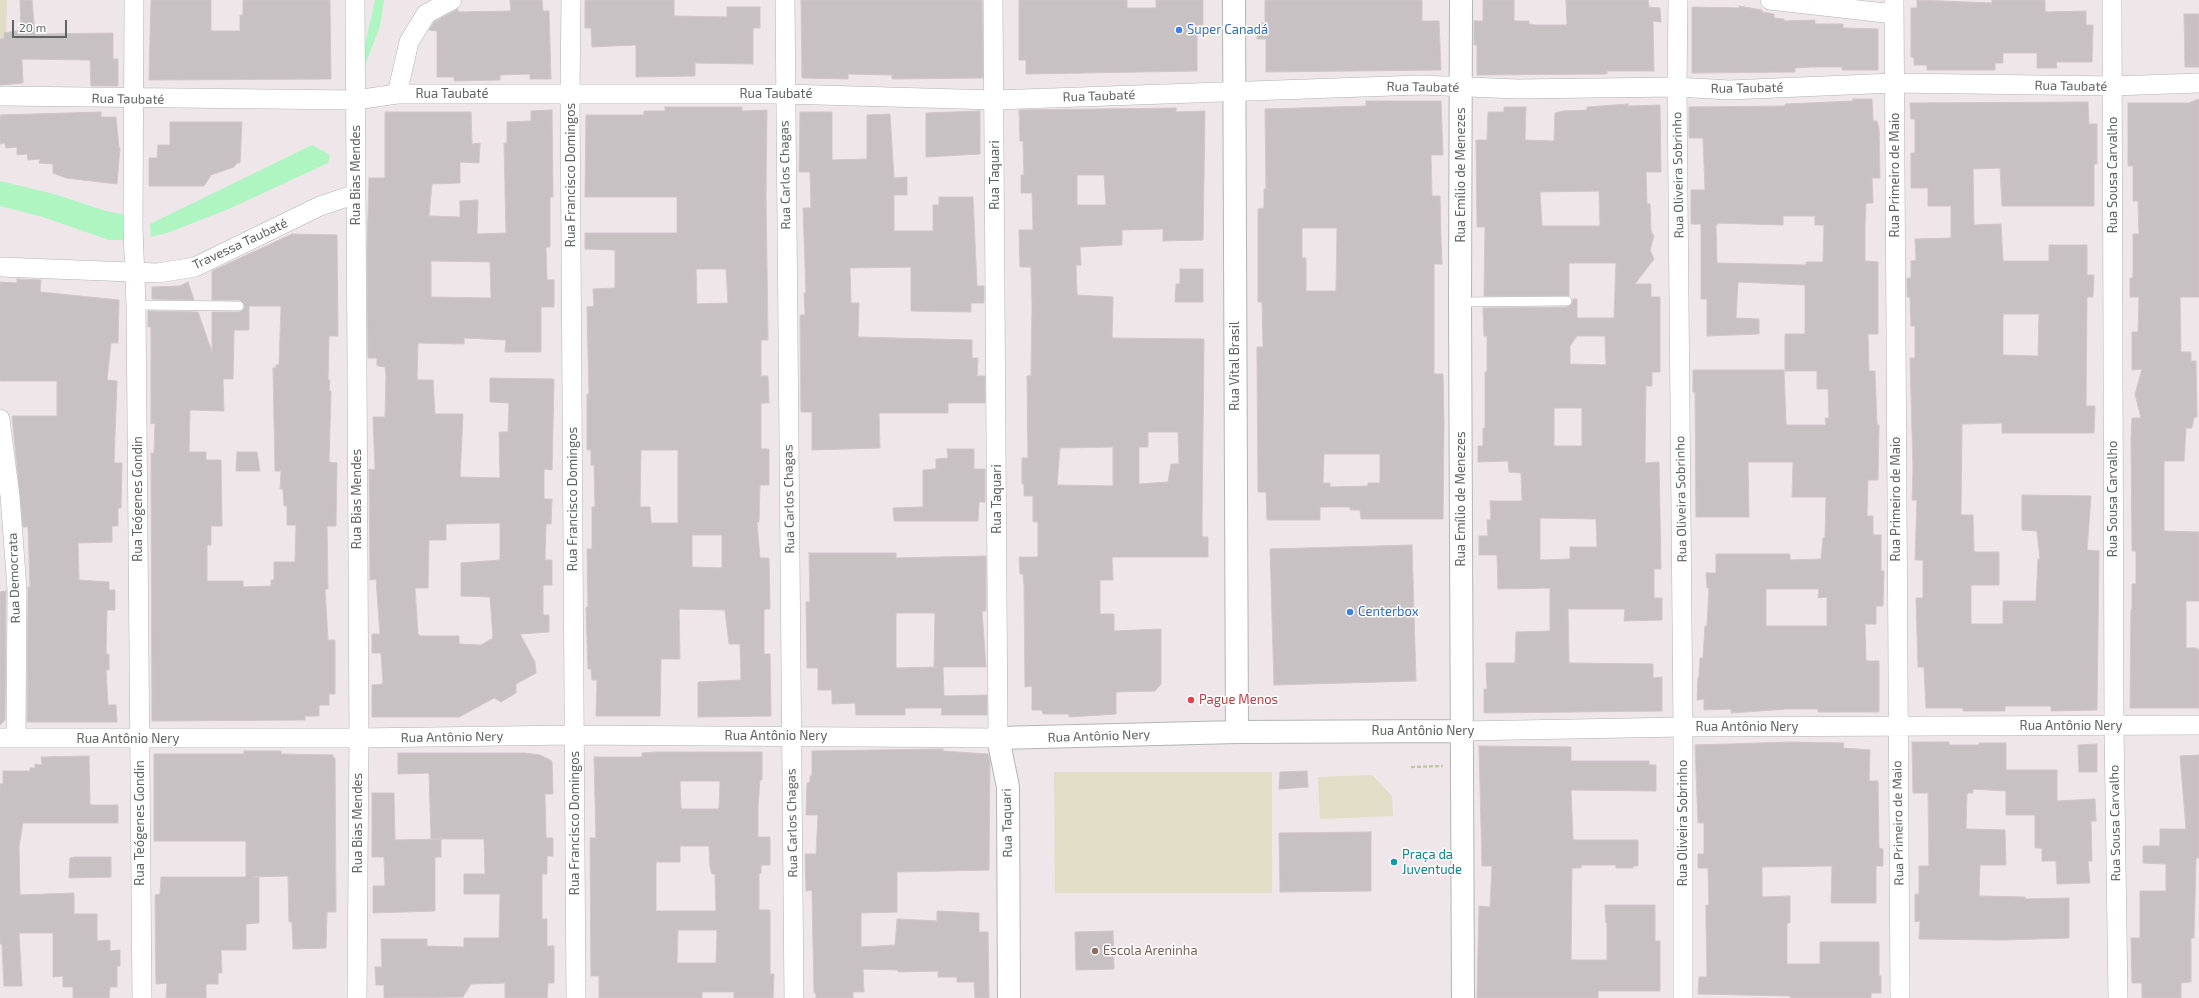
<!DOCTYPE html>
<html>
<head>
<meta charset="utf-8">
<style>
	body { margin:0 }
	#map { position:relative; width:2199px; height:998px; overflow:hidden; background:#eee6e9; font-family:"Exo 2",sans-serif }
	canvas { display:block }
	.scale { position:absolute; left:12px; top:20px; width:55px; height:18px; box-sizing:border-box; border:2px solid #5e6460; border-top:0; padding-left:5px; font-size:12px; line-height:14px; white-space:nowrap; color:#5e6460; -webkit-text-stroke:3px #fff; paint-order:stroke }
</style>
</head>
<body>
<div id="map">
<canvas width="2199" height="998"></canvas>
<div class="scale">20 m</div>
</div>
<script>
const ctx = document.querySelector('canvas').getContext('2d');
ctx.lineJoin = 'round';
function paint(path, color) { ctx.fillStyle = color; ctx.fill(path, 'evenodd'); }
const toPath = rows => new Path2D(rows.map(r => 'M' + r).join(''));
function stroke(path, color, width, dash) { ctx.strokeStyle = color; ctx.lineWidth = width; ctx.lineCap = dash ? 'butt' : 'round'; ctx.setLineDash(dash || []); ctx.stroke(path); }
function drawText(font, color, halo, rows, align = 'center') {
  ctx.font = font + ' "Exo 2",sans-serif'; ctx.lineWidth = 3; ctx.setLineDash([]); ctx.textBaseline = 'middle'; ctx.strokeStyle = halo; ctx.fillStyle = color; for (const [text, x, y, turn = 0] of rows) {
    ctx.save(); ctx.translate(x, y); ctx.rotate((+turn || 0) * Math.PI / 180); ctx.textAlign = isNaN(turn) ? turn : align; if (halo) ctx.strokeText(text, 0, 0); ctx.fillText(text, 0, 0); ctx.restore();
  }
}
paint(toPath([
	[0,0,7,0,6,52,0,53],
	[1054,772,1272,772,1272,893,1055,893],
	[1372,775,1392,796,1393,816,1320,819,1318,777]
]), '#e2ddc6');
paint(toPath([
	[375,0,384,0,380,26,364,68,364,49],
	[312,145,330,155,328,163,231,208,170,232,151,237,150,224],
	[0,181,54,194,106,211,126,215,126,240,109,240,43,217,0,206]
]), '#aff5c2');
const building = toPath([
	[20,0,32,0,35,34,113,33,113,59,118,59,118,86,91,86,90,60,22,59,23,83,0,85,0,39,4,39,4,33,21,30,20,0],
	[151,0,211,0,211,31,240,31,240,15,243,15,243,0,330,0,331,79,149,80,151,0],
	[510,0,542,0,543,11,549,11,551,79,530,79,530,74,500,75,500,80,454,81,454,77,437,77,437,31,429,30,434,22,458,9,458,12,511,11,510,0],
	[585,0,674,0,674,16,727,17,727,7,760,7,760,28,753,28,753,64,695,63,695,76,636,77,636,45,592,47,591,28,585,28,585,0],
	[801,0,982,0,983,78,892,79,892,75,848,74,848,79,802,78,801,0],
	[1019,0,1127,0,1127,8,1156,8,1156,0,1203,0,1203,25,1197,25,1197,71,1026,74,1026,60,1019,60,1019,0],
	[1265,0,1422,0,1422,21,1439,21,1441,70,1266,72,1266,39,1257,39,1258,23,1265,23,1265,0],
	[1483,0,1514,0,1514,21,1529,21,1529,24,1536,25,1567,25,1566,0,1648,0,1649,7,1660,8,1661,22,1653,21,1654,71,1607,71,1607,74,1477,75,1477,45,1474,45,1474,21,1483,21,1483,0],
	[1917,0,1992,3,1992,0,2045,0,2045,12,2086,11,2086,25,2093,25,2092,62,2056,62,2057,68,2037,68,2037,53,2003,53,2003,63,1995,63,1995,70,1927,70,1927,65,1914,65,1914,58,1911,57,1911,8,1917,8,1917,0],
	[1739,6,1762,10,1762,12,1774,14,1774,18,1784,19,1784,21,1815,20,1815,24,1843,24,1843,28,1878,29,1878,70,1842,70,1842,67,1812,67,1795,68,1795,72,1692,73,1692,7,1739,8,1739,6],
	[2184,14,2199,14,2199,67,2185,67,2184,14],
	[1853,99,1872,99,1873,121,1877,121,1879,129,1880,178,1872,178,1873,203,1866,203,1865,225,1865,261,1878,262,1878,334,1868,334,1869,371,1875,371,1877,425,1879,425,1878,480,1868,480,1867,516,1873,516,1873,535,1881,535,1881,571,1884,571,1883,606,1876,606,1876,624,1865,624,1866,661,1879,661,1879,712,1818,712,1818,709,1787,709,1731,713,1731,709,1704,710,1704,699,1697,700,1698,677,1699,677,1700,658,1703,658,1705,626,1707,626,1709,588,1707,588,1706,573,1716,573,1716,554,1790,554,1790,560,1821,559,1823,538,1825,538,1826,497,1792,497,1793,462,1748,462,1749,517,1696,517,1695,392,1693,392,1693,370,1784,370,1786,425,1826,425,1825,418,1829,418,1828,389,1817,389,1817,371,1785,371,1785,334,1805,334,1805,285,1738,282,1736,318,1759,319,1759,334,1707,336,1707,299,1701,299,1701,224,1691,224,1691,190,1705,190,1703,138,1689,138,1689,107,1785,106,1785,104,1853,101,1853,99],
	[1783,216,1815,216,1815,225,1824,225,1823,262,1806,262,1806,265,1717,263,1716,225,1719,223,1783,225,1783,216],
	[1766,589,1819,589,1818,598,1827,597,1827,626,1766,626,1766,589],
	[2199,99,2199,297,2180,297,2181,352,2191,352,2191,361,2196,361,2197,417,2194,417,2192,428,2186,428,2184,461,2164,461,2164,531,2199,532,2199,601,2186,601,2186,648,2196,648,2199,650,2199,708,2130,708,2131,609,2132,609,2132,584,2136,584,2136,551,2132,551,2131,439,2132,418,2141,418,2135,394,2142,369,2132,370,2132,332,2138,332,2139,297,2130,297,2130,278,2133,278,2133,234,2139,234,2138,201,2133,201,2133,166,2128,166,2128,103,2189,103,2199,99],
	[1366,101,1441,101,1443,155,1431,155,1432,196,1440,196,1441,240,1442,264,1434,264,1434,374,1443,374,1444,422,1443,519,1361,519,1360,510,1350,510,1350,507,1320,507,1320,520,1267,520,1266,492,1258,492,1257,360,1257,347,1263,347,1262,302,1258,302,1258,209,1264,208,1264,189,1266,189,1265,109,1366,106,1366,101],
	[1302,228,1337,228,1336,291,1306,291,1306,258,1302,258,1302,228],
	[1324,454,1380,454,1380,483,1368,483,1368,486,1330,487,1330,483,1323,483,1324,454],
	[2088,102,2089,124,2097,124,2097,164,2094,164,2094,206,2002,206,2000,168,1973,169,1974,225,2001,224,2003,261,2049,261,2049,245,2087,245,2087,275,2094,275,2093,297,2087,297,2086,406,2095,406,2094,433,2002,433,2002,423,1962,424,1961,515,1973,515,1974,552,1999,552,1999,585,1971,585,1971,624,2003,624,2003,601,2036,601,2038,559,2040,559,2037,531,2022,530,2022,495,2091,496,2087,550,2099,551,2097,710,2051,711,2051,706,2005,706,2005,711,1963,711,1963,708,1926,708,1924,667,1918,667,1916,598,1923,598,1923,560,1915,560,1917,500,1912,500,1913,469,1910,358,1915,358,1915,326,1911,326,1910,297,1907,297,1907,278,1911,278,1911,261,1916,260,1915,239,1951,238,1951,206,1928,206,1928,188,1911,188,1911,153,1915,153,1915,119,1911,119,1910,103,2088,102],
	[2003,314,2039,314,2038,356,2003,355,2003,314],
	[1628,104,1628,106,1660,105,1661,172,1646,172,1647,204,1650,204,1651,231,1654,236,1650,250,1654,259,1635,284,1651,284,1651,297,1660,297,1660,372,1652,372,1652,386,1646,386,1645,463,1659,462,1661,569,1654,569,1654,598,1662,598,1662,620,1624,621,1625,609,1568,609,1569,663,1653,664,1653,678,1662,677,1662,711,1484,713,1484,689,1487,689,1486,663,1515,663,1516,632,1550,631,1550,588,1498,589,1497,555,1479,555,1479,536,1488,536,1487,520,1491,520,1490,501,1522,501,1521,473,1509,472,1508,461,1478,462,1478,446,1483,446,1483,428,1485,428,1485,372,1487,372,1487,336,1484,336,1483,308,1567,307,1572,304,1573,299,1577,299,1577,318,1614,318,1616,263,1569,263,1569,296,1484,296,1485,227,1477,227,1476,140,1487,140,1488,112,1504,112,1504,107,1526,107,1525,140,1554,141,1555,113,1563,111,1587,110,1587,107,1628,104],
	[1599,191,1600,226,1542,226,1540,192,1599,191],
	[1577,336,1605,336,1606,365,1570,364,1570,346,1577,336],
	[1554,408,1582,408,1582,446,1554,446,1554,408],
	[1540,518,1596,519,1597,547,1570,547,1570,559,1540,560,1540,518],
	[665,107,742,107,742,111,767,110,766,196,768,340,761,340,761,376,768,376,769,403,761,403,761,449,769,449,769,485,760,485,759,522,757,522,760,558,769,558,770,609,764,609,764,654,770,654,771,716,698,717,698,682,741,680,740,644,729,644,725,610,679,609,680,659,661,659,660,716,596,716,597,680,592,680,591,669,588,669,586,608,588,607,587,549,592,549,592,507,595,507,594,465,591,465,591,450,587,450,587,394,589,394,587,307,594,306,593,289,615,288,615,250,585,249,585,233,677,233,677,197,585,197,586,115,644,115,644,111,665,111,665,107],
	[696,269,726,269,728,303,697,304,696,269],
	[641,450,678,450,678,523,651,523,650,507,640,507,641,450],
	[692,535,722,535,722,568,692,567,692,535],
	[1176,108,1176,112,1205,111,1203,240,1163,241,1163,229,1122,230,1122,245,1080,247,1081,265,1076,265,1077,295,1113,297,1112,338,1204,339,1202,520,1202,537,1208,537,1208,557,1112,557,1113,580,1100,580,1100,614,1114,614,1114,631,1161,629,1161,684,1155,691,1116,692,1116,714,1069,717,1069,714,1043,714,1042,710,1032,710,1032,686,1025,687,1024,585,1023,574,1020,574,1019,557,1038,557,1038,522,1033,522,1033,496,1024,496,1024,484,1022,484,1022,458,1028,458,1027,376,1031,376,1032,306,1031,267,1020,267,1019,230,1033,230,1032,193,1021,193,1021,175,1024,175,1023,141,1020,141,1019,110,1176,108],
	[1077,175,1104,175,1106,205,1077,205,1077,175],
	[1148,432,1178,432,1179,464,1171,464,1168,482,1139,484,1139,447,1148,447,1148,432],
	[1113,447,1113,486,1057,485,1060,448,1113,447],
	[552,110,553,197,550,197,550,247,546,247,547,280,554,280,554,307,541,307,541,352,505,352,506,340,464,338,464,344,418,343,417,380,433,380,435,414,463,414,460,477,500,478,499,432,508,432,509,403,490,402,490,378,554,379,552,470,544,469,544,499,552,499,551,524,546,524,545,560,552,560,552,585,543,585,543,615,549,615,549,632,520,634,535,662,536,673,516,684,516,693,501,702,494,698,459,717,372,717,372,685,383,684,381,653,372,653,372,634,380,634,376,579,370,580,369,469,375,470,373,417,385,417,386,375,385,367,377,366,377,358,368,358,367,251,369,178,385,178,385,112,471,112,472,144,480,143,479,163,460,162,460,183,432,184,429,216,460,217,460,201,478,200,477,234,506,233,504,143,507,143,507,122,531,121,531,111,552,110],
	[431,261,490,262,491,298,431,297,431,261],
	[500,523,500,560,461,563,461,596,490,597,493,638,481,645,459,644,459,636,420,636,418,634,415,588,428,588,429,540,446,540,446,524,500,523],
	[980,111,980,154,926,157,926,113,980,111],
	[101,112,101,117,116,117,119,148,120,148,117,184,66,178,53,173,53,164,39,163,40,159,28,160,27,154,17,155,17,147,6,148,5,143,0,144,0,115,101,112],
	[800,112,832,112,832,160,867,159,867,115,890,114,894,178,907,177,907,195,894,195,894,231,933,231,933,205,939,205,939,197,973,197,977,286,984,286,984,303,971,303,971,312,911,311,911,267,850,268,851,303,859,303,858,337,972,340,972,358,978,358,977,376,985,376,985,403,948,403,948,413,879,413,880,448,812,450,812,412,801,412,800,315,805,315,804,293,806,293,803,208,811,208,810,172,799,172,800,112],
	[170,122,242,122,240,163,237,163,234,167,211,175,204,186,149,186,149,158,157,158,158,145,170,145,170,122],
	[292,234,337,235,338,336,329,336,328,380,330,380,329,391,331,391,329,462,337,463,336,526,327,526,328,589,325,589,328,640,335,640,335,694,329,694,329,705,319,705,319,716,305,716,305,720,152,721,151,453,154,453,155,423,151,424,151,327,148,327,148,311,198,312,212,352,212,312,239,312,244,309,245,306,239,300,212,300,212,271,292,234],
	[249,306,281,306,279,365,276,365,276,368,273,368,275,471,281,471,280,489,283,489,284,506,287,506,287,525,296,525,295,562,274,562,274,580,271,580,271,586,243,587,243,581,207,581,207,545,211,545,211,526,222,526,221,460,206,460,206,452,189,452,190,410,224,411,223,379,233,379,234,330,249,330,249,306],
	[1180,269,1203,269,1203,302,1175,302,1176,284,1180,284,1180,269],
	[17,279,41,280,40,292,119,300,118,343,111,343,107,380,117,381,114,463,122,463,121,508,118,508,118,526,112,526,112,542,78,543,79,580,109,582,109,590,115,590,115,610,107,610,106,654,109,654,109,670,106,670,108,705,116,705,117,722,27,722,28,587,30,587,28,527,23,527,12,416,57,416,57,381,0,381,0,282,17,283,17,279],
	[188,282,194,300,152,299,152,287,180,286,188,282],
	[947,449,974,449,974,469,985,469,985,502,979,502,978,521,894,521,893,508,923,507,923,470,936,469,936,459,948,458,947,449],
	[237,452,257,452,260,471,236,471,237,452],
	[1412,545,1416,681,1274,685,1270,549,1412,545],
	[809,553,896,553,896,558,986,556,986,611,982,611,986,667,943,667,944,696,987,695,987,715,941,715,942,708,905,708,905,715,856,715,855,703,832,704,832,690,818,690,818,668,807,668,806,602,810,602,809,553],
	[896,613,935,613,934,667,938,667,896,668,896,613],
	[6,591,5,720,0,725,0,592,6,591],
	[1790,742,1844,743,1843,748,1870,750,1869,781,1878,781,1879,848,1883,849,1883,866,1876,866,1876,903,1831,903,1832,866,1762,867,1762,897,1790,896,1790,923,1787,923,1787,964,1820,964,1820,942,1879,942,1879,976,1881,976,1881,993,1871,993,1871,998,1791,998,1790,996,1698,994,1699,977,1707,977,1706,922,1706,905,1709,905,1708,868,1698,868,1698,854,1704,854,1704,823,1698,823,1695,745,1790,742],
	[1912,742,1949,742,1949,745,1979,745,1979,743,2006,743,2006,770,2057,770,2057,801,2095,799,2096,821,2091,821,2092,861,2088,861,2090,883,2057,884,2056,861,2042,861,2042,848,2035,848,2035,815,2006,815,2006,791,1973,789,1973,793,1967,793,1966,829,2005,830,2006,865,1980,865,1979,896,2025,897,2025,899,2069,898,2069,938,2002,940,1919,939,1920,921,1915,922,1915,894,1919,894,1919,866,1929,866,1928,793,1913,793,1912,742],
	[2097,744,2097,772,2079,772,2078,745,2097,744],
	[1479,746,1571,747,1571,761,1649,761,1649,765,1656,765,1656,791,1571,790,1573,840,1638,840,1638,866,1633,866,1633,868,1616,868,1616,865,1581,865,1581,868,1572,868,1571,960,1607,960,1607,923,1606,923,1605,905,1655,905,1655,941,1660,941,1660,991,1598,991,1598,998,1477,998,1479,906,1490,907,1492,866,1482,866,1479,746],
	[943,749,943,751,988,754,990,762,989,870,897,872,897,912,861,913,861,947,895,945,897,919,937,921,937,911,979,913,979,932,988,932,989,998,975,998,974,982,957,982,957,977,938,977,938,971,898,972,898,970,863,969,864,992,853,992,853,998,816,998,816,993,814,993,812,890,806,891,805,854,816,854,818,815,806,815,807,783,810,782,810,776,812,776,812,751,943,749],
	[244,751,281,751,281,754,333,755,333,758,335,758,336,912,327,912,326,948,293,949,292,922,289,922,288,876,252,877,259,877,259,923,246,924,246,950,221,950,222,973,218,973,218,984,206,984,206,998,166,998,167,983,156,984,155,895,160,894,161,877,246,877,246,841,154,841,154,754,244,754,244,751],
	[656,752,762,752,762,780,760,780,758,807,758,837,770,837,770,865,761,865,761,873,759,873,759,910,770,910,770,974,774,974,773,998,734,998,734,992,702,992,702,998,599,998,599,976,591,976,590,838,596,838,594,757,642,757,642,753,656,752],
	[680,781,720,781,719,809,681,809,680,781],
	[680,846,709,846,710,867,712,874,715,874,716,911,656,911,656,862,680,862,680,846],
	[678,930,717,930,716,963,677,963,678,930],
	[398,753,525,753,540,755,552,761,553,794,545,794,546,838,553,838,553,856,547,856,547,874,542,874,542,919,547,919,547,946,554,946,554,983,548,983,547,998,505,998,505,983,471,984,463,997,384,998,384,985,376,985,375,967,382,967,381,939,427,939,427,946,464,947,464,938,499,938,500,894,464,894,464,874,485,874,484,839,431,839,429,773,398,774,398,753],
	[2199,755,2199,858,2196,858,2194,938,2191,938,2191,982,2181,983,2181,998,2142,998,2142,983,2132,983,2131,938,2140,938,2140,891,2166,891,2166,864,2143,863,2143,846,2160,846,2160,829,2186,829,2180,756,2199,755],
	[89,756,90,805,118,805,118,823,23,823,19,847,20,895,74,893,74,914,97,914,97,941,110,940,110,951,120,950,120,966,117,966,117,987,110,987,109,998,73,998,73,987,63,987,63,976,53,977,53,933,19,933,22,986,4,986,2,944,0,944,0,784,3,784,3,771,30,771,30,768,35,768,35,764,42,765,41,757,89,756],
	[1307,771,1308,787,1279,789,1280,772,1307,771],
	[372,793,394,793,395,840,441,839,441,857,435,857,435,911,373,913,373,886,385,886,384,857,372,857,372,793],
	[1371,832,1371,891,1280,892,1279,833,1371,832],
	[75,857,111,857,111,877,69,878,70,858,75,857],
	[1113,931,1114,969,1076,970,1075,932,1113,931]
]);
paint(building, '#c7c1c4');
stroke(building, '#d2c5cb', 1);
const lane = toPath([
	[1460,302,1567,301],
	[136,305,239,306]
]);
const street = toPath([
	[134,0,133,228,136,305,142,998],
	[355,0,359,738,357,998],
	[571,0,570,95,576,998],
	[785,0,794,998],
	[1678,0,1677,87,1683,727,1683,998],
	[1770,0,1894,14],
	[1894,0,1900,998],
	[2112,0,2114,726,2118,998],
	[397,94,409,42,426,14,452,0],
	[0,96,356,100,397,94,784,94,995,100,1420,85,1517,89,1677,87,1729,90,1894,83,2113,86,2199,83],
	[0,267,158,273,195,267,320,206,356,194],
	[0,419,10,496,17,589,16,738],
	[1462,731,1683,727,2199,725],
	[0,738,359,738,574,735,998,738,993,0]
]);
const secondary = toPath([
	[1234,0,1237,732],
	[1461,0,1460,302,1463,998],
	[1009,998,1008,787,998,738,1237,732,1462,731]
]);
stroke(lane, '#afb4b1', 10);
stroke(street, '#afb4b1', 20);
stroke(secondary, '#b0b7b3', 24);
stroke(toPath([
	[1411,767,1443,766]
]), '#c1c6a2', 2.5, [4, 2]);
stroke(lane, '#fff', 9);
stroke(street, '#fff', 19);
stroke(secondary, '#fff', 22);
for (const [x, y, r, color] of [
	[1179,30,4,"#3f7fe0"],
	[1350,612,4,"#3f7fe0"],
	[1191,700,4,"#e0444e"],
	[1394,862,4,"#0f9aa8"],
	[1095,951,4,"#8d6e63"]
]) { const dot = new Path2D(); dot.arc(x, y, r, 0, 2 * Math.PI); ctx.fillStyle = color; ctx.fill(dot); stroke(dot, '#fff', 1.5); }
drawText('13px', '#366cbe', '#fff', [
	["Super Canadá",1187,30],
	["Centerbox",1358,612]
], 'left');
drawText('13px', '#5e6460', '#fff', [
	["Rua Taubaté",2071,86,1],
	["Rua Taubaté",1423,87,1],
	["Rua Taubaté",1747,88,-1],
	["Rua Taubaté",452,94],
	["Rua Taubaté",776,94],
	["Rua Taubaté",1099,96,-2],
	["Rua Taubaté",128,99,1],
	["Rua Bias Mendes",356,175,-90],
	["Rua Francisco Domingos",571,175,-90],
	["Rua Carlos Chagas",785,175,-91],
	["Rua Taquari",995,175,-90],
	["Rua Emílio de Menezes",1461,175,-90],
	["Rua Oliveira Sobrinho",1678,175,-91],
	["Rua Primeiro de Maio",1895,175,-90],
	["Rua Sousa Carvalho",2113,175,-90],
	["Travessa Taubaté",240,244,-25],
	["Rua Vital Brasil",1235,366,-90],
	["Rua Teógenes Gondin",138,499,-90],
	["Rua Bias Mendes",357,499,-90],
	["Rua Francisco Domingos",573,499,-90],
	["Rua Carlos Chagas",789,499,-91],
	["Rua Taquari",997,499,-90],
	["Rua Emílio de Menezes",1461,499,-90],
	["Rua Oliveira Sobrinho",1681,499,-91],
	["Rua Primeiro de Maio",1896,499,-90],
	["Rua Sousa Carvalho",2113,499,-90],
	["Rua Democrata",14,578,-92],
	["Rua Antônio Nery",2071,726],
	["Rua Antônio Nery",1747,727],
	["Rua Antônio Nery",1423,731],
	["Rua Antônio Nery",776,736],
	["Rua Antônio Nery",1099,736,-2],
	["Rua Antônio Nery",452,737,-1],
	["Rua Antônio Nery",128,739],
	["Rua Teógenes Gondin",140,823,-90],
	["Rua Bias Mendes",358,823,-90],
	["Rua Francisco Domingos",575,823,-90],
	["Rua Carlos Chagas",792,823,-91],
	["Rua Taquari",1007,823,-91],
	["Rua Oliveira Sobrinho",1683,823,-90],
	["Rua Primeiro de Maio",1898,823,-91],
	["Rua Sousa Carvalho",2115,823,-91]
]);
drawText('13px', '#be3a42', '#fff', [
	["Pague Menos",1199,700]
], 'left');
drawText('13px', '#0d838f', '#fff', [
	["Praça da",1402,855],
	["Juventude",1402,870]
], 'left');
drawText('13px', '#785e54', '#fff', [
	["Escola Areninha",1103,951]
], 'left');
</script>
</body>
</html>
